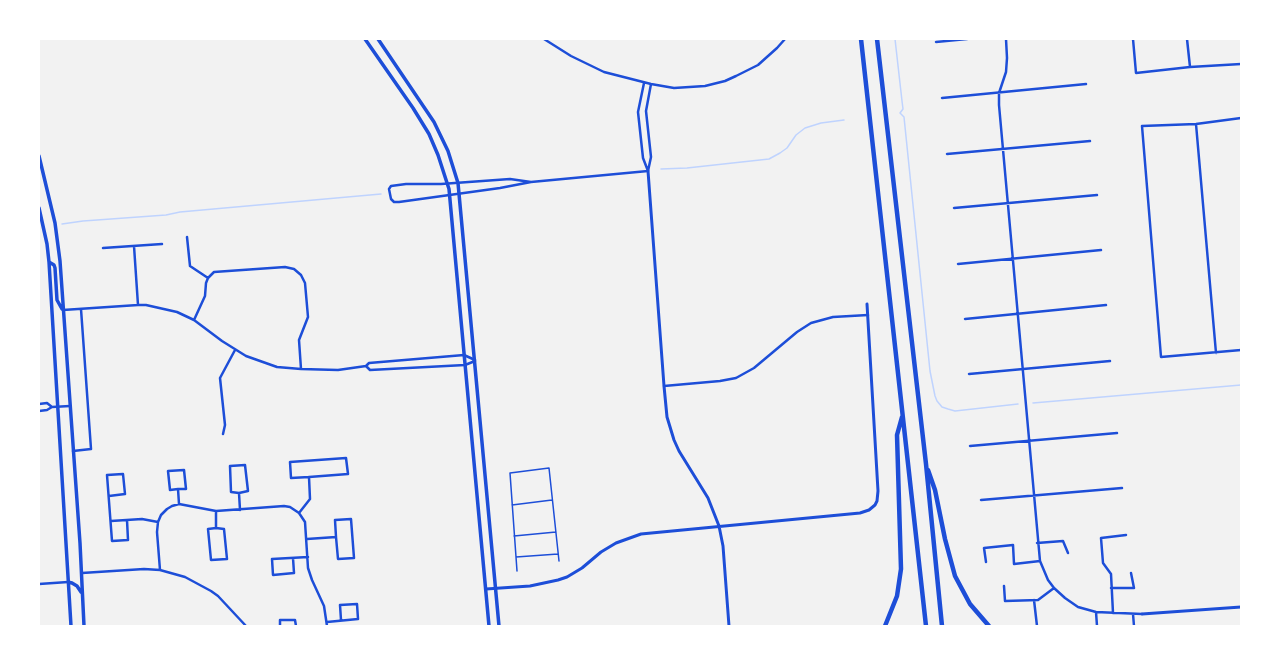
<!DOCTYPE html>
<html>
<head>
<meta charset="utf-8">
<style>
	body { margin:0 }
	#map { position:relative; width:1280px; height:665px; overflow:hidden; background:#f2f2f2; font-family:"Archivo Narrow",sans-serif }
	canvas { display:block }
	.frame { position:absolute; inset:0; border:40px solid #fff; pointer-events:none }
</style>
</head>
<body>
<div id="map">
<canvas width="1280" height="665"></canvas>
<div class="frame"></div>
</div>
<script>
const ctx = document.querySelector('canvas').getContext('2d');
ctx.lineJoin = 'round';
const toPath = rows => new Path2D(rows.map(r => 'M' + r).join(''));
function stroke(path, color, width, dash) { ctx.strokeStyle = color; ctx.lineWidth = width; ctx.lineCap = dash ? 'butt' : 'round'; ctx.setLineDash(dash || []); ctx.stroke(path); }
stroke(toPath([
	[895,39,902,101,903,109,900,113,904,117,930,371,935,396,937,401,942,407,948,409,955,411,1018,404],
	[661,169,687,168,769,159,780,153,787,148,796,135,805,128,821,123,844,120],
	[62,224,83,221,166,215,180,212,381,194],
	[1033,403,1241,385]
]), '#bfd3fe', 1.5);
stroke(toPath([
	[512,505,552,500],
	[514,536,556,532],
	[516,557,558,554],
	[517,571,510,473,549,468,559,561]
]), '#1d4ed8', 1.5);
stroke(toPath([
	[544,39,571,56,604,72,651,84,674,88,705,86,725,81,736,76,758,65,777,48,785,39],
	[1006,39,1007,58,1006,72,999,93,999,105,1040,561,1048,580,1054,588,1065,598,1078,607,1096,612,1142,614],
	[1133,39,1136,73,1190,67,1241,64],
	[1187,39,1190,67],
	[936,42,967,39],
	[644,83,638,112,643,158,648,171],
	[942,98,1086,84],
	[1241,118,1196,124,1142,126,1161,357,1241,350],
	[1196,124,1216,353],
	[947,154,1090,141],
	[648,171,651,157,646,111,651,84],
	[531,182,510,179,441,184,406,184,391,186,389,189,391,199,394,202,399,202,500,188,531,182,648,171],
	[954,208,1097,195],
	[187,237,190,266,208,278],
	[134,246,138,305],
	[103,248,162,244],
	[958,264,1101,250],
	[63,310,138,305,146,305,177,312,194,320,222,341,246,356,277,367,301,369,338,370,366,366,369,363,464,355,475,360],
	[965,319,1106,305],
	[194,320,205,296,206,283,208,278,214,272,285,267,294,269,301,275,305,283,308,317,299,340,301,369],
	[366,366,370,370,465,365,475,361],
	[969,374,1110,361],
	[664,386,720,381,736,378,754,368,797,332,811,323,833,317,868,315],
	[39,404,47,403,52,407],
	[39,411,47,410,52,407,70,406],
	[223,434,225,425,220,378,235,350],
	[970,446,1117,433],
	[73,451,91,449,81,309],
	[178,489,170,490,168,471,184,470,186,489,178,489,179,504],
	[239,493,248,491,245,465,230,466,231,492,239,493,240,510],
	[109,496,125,494,123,474,107,475,112,541,128,540,127,520],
	[981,500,1122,488],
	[216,511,216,528,208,529,211,560,227,559,224,529,216,528],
	[299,513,310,499,309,477,348,474,346,458,290,462,291,478,309,477],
	[111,521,142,519,158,522],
	[307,539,336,537,338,559,354,558,351,519,335,520,336,537],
	[1037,543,1063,541,1068,553],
	[293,558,294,573,273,575,272,559,308,557],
	[986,562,984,548,1013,545,1014,564,1040,561],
	[160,570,157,532,158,522,161,515,167,509,172,506,179,504,216,511,284,506,290,507,299,513,305,522,308,568,312,580,324,606,327,626],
	[82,573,144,569,160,570,185,577,211,591,218,596,246,626],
	[39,584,68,582],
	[1004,586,1005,601,1038,600,1054,588],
	[1111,588,1134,588,1131,573],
	[1034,600,1037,626],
	[1096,612,1097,626],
	[1113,613,1111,574,1103,563,1101,538,1126,535],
	[1133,614,1134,626],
	[327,622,358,619,357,604,340,605,341,620],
	[280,626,280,620,295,620,296,626]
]), '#1d4ed8', 2.5);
stroke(toPath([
	[648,171,664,386,667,417,674,440,679,451,708,498,719,526,723,546,729,626],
	[486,589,530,586,558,580,567,577,582,568,601,552,616,543,641,534,860,513,869,510,875,505,877,501,878,491,867,304],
	[1142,614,1241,607]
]), '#1d4ed8', 3);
stroke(toPath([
	[365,39,413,108,429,134,438,155,449,189,489,626],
	[378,39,434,122,448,151,458,183,499,626],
	[39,156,55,223,60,261,80,543,84,626],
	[39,208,47,244,49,262,71,626],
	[49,262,54,265,55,268,57,300,62,309],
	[68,582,72,583,77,586,81,592]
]), '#1d4ed8', 3.5);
stroke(toPath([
	[861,39,926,626],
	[877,39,926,464,942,626],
	[928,470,935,490,945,539,955,576,970,604,989,626],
	[885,626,897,596,901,569,897,435,902,417]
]), '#1d4ed8', 4.5);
</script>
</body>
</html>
